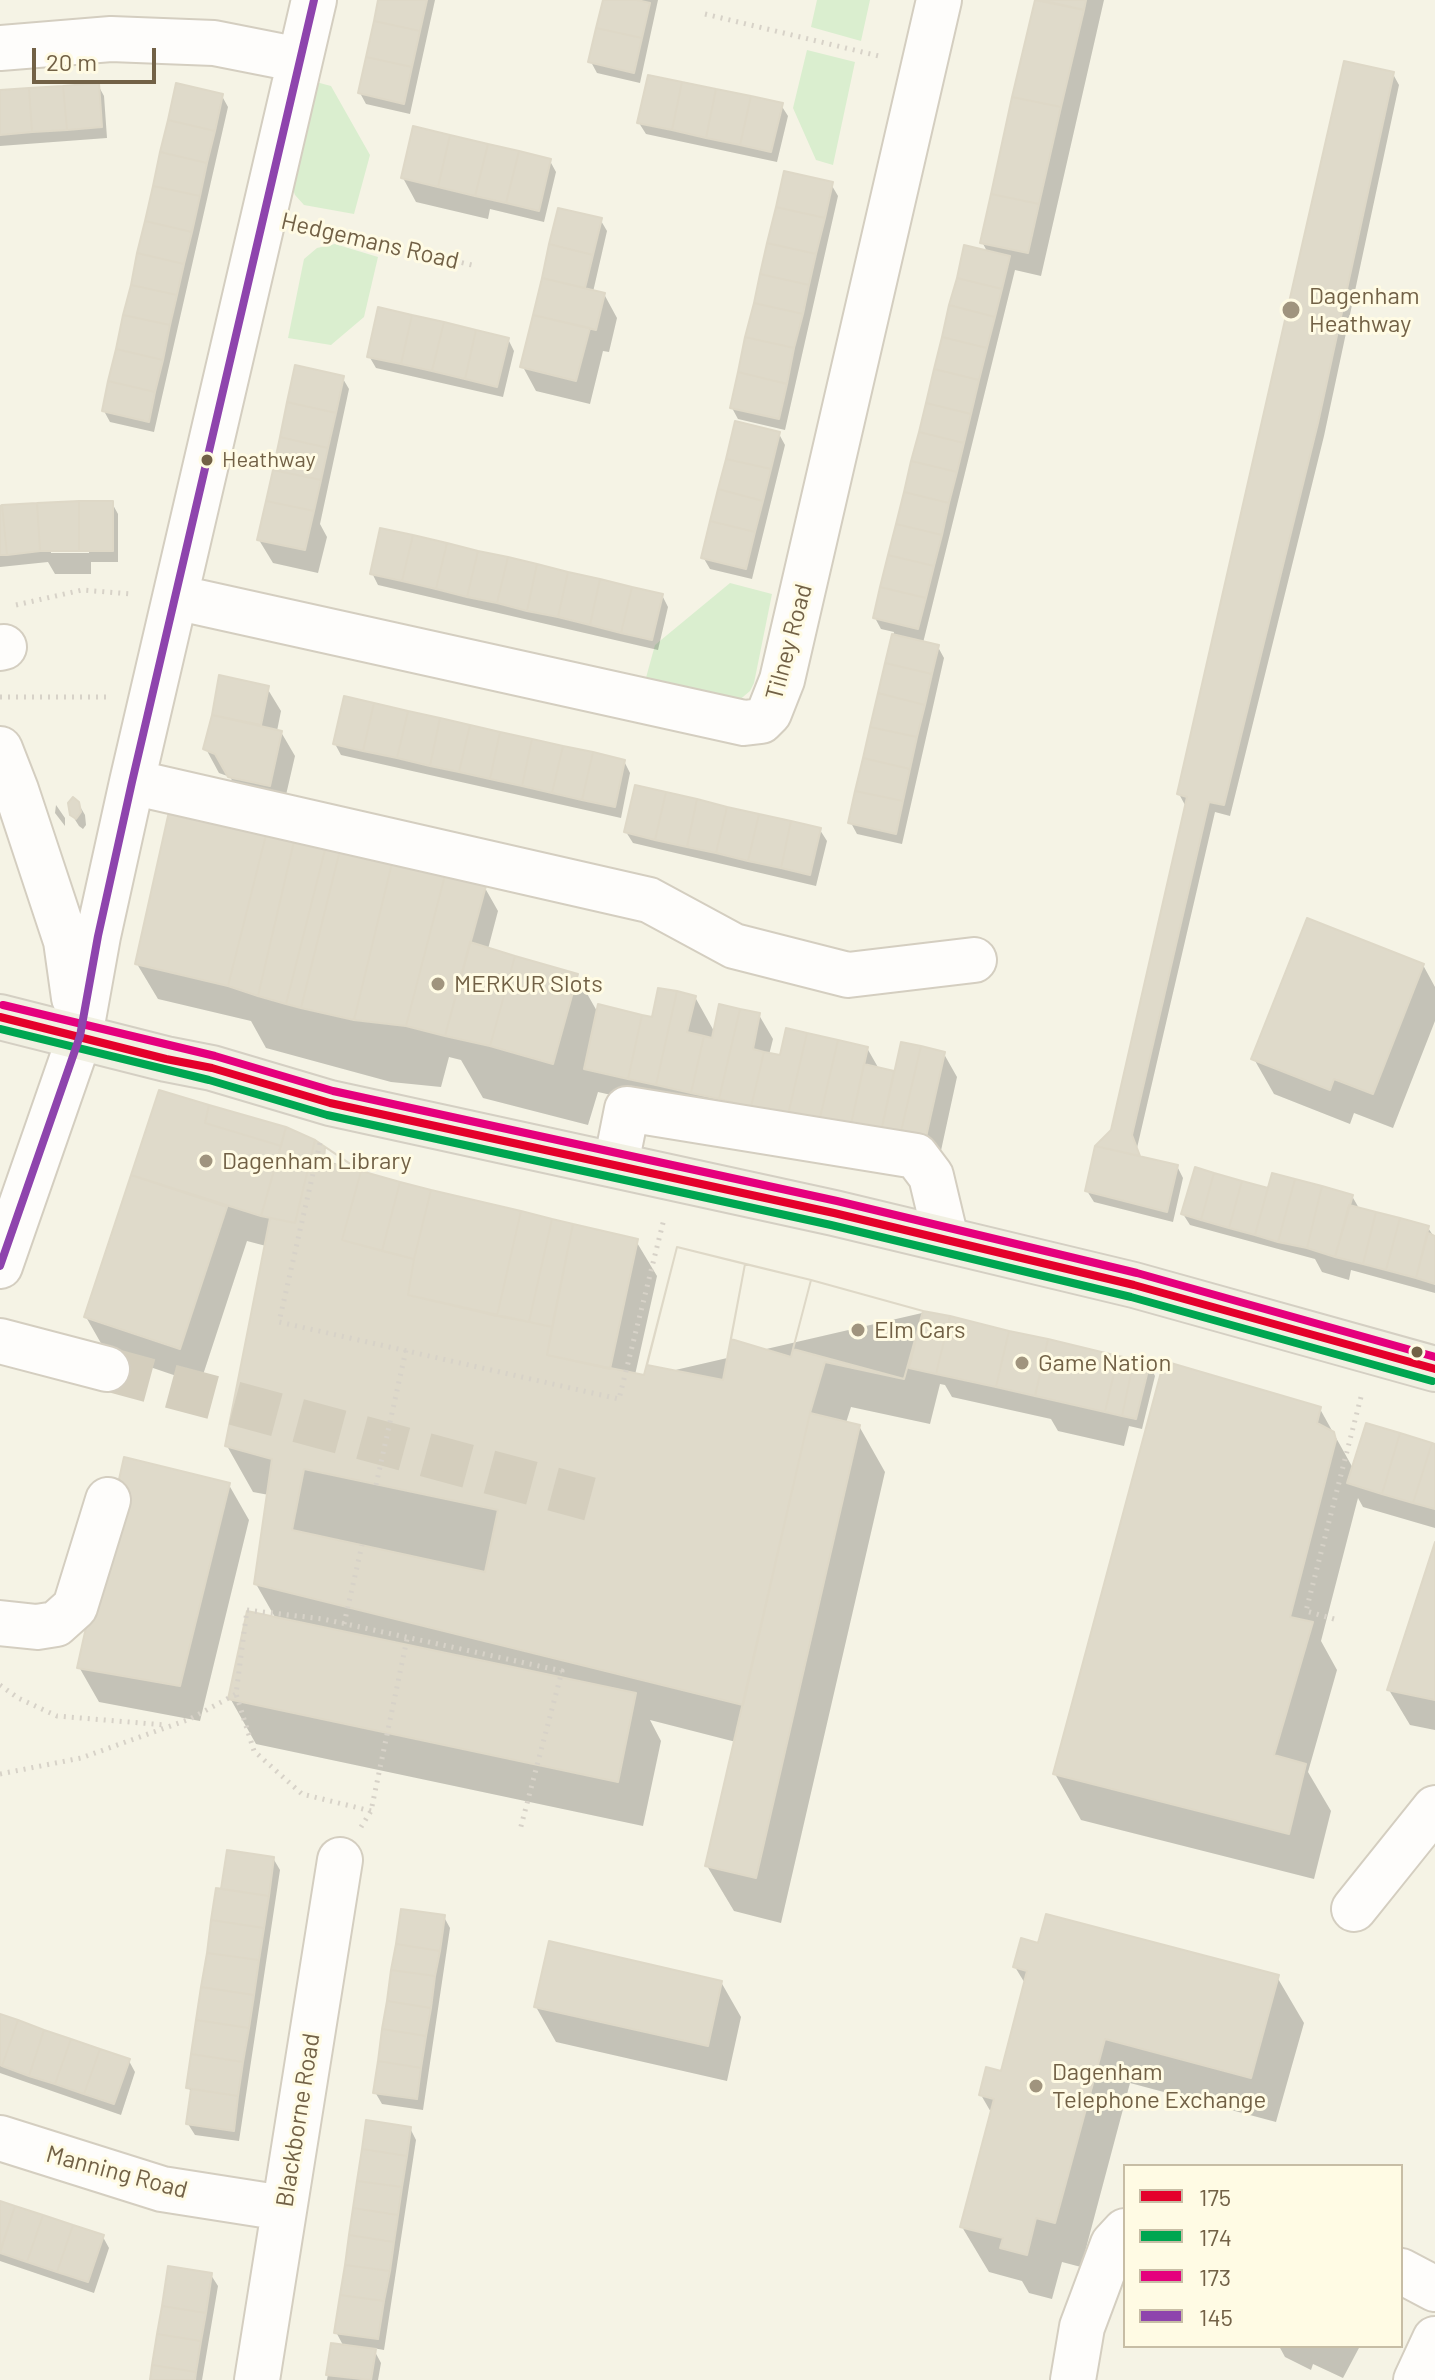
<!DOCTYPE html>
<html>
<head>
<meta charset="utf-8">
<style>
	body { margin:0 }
	#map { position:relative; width:1435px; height:2380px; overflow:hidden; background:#f5f3e5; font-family:Barlow,sans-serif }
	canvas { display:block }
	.legend { position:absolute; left:1123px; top:2164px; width:280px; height:184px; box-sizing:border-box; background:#fffbe4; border:2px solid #c7bda5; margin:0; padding:10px 14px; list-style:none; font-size:24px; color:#726146 }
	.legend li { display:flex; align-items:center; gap:16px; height:40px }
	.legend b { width:40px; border:2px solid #c7bda5 }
	.scale { position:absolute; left:32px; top:48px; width:124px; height:36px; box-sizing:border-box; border:4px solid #726146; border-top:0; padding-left:10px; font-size:24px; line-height:28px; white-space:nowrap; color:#726146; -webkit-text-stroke:6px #fffbe4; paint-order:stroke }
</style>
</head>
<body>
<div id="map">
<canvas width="1435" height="2380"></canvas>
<ul class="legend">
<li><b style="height:10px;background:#e4002b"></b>175</li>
<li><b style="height:10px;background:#00a651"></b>174</li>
<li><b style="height:10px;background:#e5007d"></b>173</li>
<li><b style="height:10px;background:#8e44ad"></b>145</li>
</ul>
<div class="scale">20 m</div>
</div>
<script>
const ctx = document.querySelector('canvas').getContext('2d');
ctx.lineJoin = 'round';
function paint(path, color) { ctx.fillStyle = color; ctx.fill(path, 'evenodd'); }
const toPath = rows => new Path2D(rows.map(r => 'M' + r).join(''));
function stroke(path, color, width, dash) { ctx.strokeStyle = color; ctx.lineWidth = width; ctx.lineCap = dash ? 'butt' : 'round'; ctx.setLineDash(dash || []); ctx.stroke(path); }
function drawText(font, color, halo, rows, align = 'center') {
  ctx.font = font + ' Barlow,sans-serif'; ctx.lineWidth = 6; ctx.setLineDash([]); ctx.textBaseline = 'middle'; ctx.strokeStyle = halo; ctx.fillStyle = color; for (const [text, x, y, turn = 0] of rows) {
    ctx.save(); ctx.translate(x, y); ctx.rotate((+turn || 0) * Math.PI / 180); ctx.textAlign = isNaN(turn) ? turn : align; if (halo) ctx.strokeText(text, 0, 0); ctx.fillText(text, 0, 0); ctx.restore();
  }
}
paint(toPath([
	[817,0,870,0,861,41,811,27],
	[807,50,855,62,833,165,816,160,793,108],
	[316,82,331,86,370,155,354,214,304,205,295,195,291,184],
	[335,244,378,257,364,317,331,345,288,338,304,259,317,248],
	[730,583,772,594,754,683,750,691,737,702,644,685,655,645]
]), '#daeecf');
paint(toPath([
	[381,0,435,0,410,114,366,104,360,93],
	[604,0,658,0,640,83,597,73,591,62],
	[1037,0,1104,0,1041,276,1015,270,923,643,938,647,944,658,902,844,857,834,851,823,894,632,881,629,875,618,988,253,982,242],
	[1393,74,1399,85,1324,436,1230,816,1215,812,1137,1148,1141,1158,1177,1166,1183,1178,1173,1222,1094,1202,1087,1191,1097,1147,1113,1131,1185,805,1179,794],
	[98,85,104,96,107,138,0,146,0,93],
	[222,96,228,107,154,432,110,422,104,411],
	[781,105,788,116,777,162,646,134,639,123],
	[550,161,556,172,544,222,490,209,488,219,416,202,403,178],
	[831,184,838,196,785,430,738,419,732,408],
	[559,210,600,219,607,231,593,292,604,294,617,318,609,352,603,351,590,404,536,391,523,367],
	[508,339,514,351,503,397,376,368,369,356],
	[342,377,349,389,320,524,327,537,318,573,273,563,259,540],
	[779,434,785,445,752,579,710,569,703,557],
	[112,503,118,514,118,562,91,562,91,574,55,574,48,562,0,567,0,508],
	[51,549,89,549,89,553,51,553],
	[372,573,662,595,668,607,658,650,378,585],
	[221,678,267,688,281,711,277,731,281,732,295,756,283,808,244,801,230,777,219,773,206,749],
	[335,744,624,761,630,773,621,818,341,755],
	[78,803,85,815,86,825,83,829,79,826,72,815],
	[56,805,65,818,65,826,55,813],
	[820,830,827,841,816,886,633,843,626,832],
	[485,888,498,911,488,949,577,976,598,1013,653,1019,695,997,715,1033,759,1015,773,1039,769,1055,781,1057,867,1048,879,1069,896,1073,944,1054,957,1077,937,1169,598,1092,588,1125,483,1098,461,1060,449,1057,441,1087,391,1082,266,1048,251,1021,158,999,137,964],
	[1423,965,1435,987,1435,1021,1393,1128,1354,1113,1350,1124,1274,1094,1254,1059],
	[160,1093,362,1174,572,1226,575,1229,636,1241,657,1276,635,1375,645,1377,922,1313,1149,1364,1155,1376,1142,1429,1129,1426,1124,1446,1058,1431,1051,1419,952,1397,945,1385,940,1384,930,1424,851,1407,846,1423,859,1426,885,1472,781,1923,734,1911,707,1866,736,1742,650,1720,661,1741,643,1826,256,1744,230,1698,276,1619,256,1584,269,1495,253,1492,227,1446,266,1246,247,1241,200,1384,106,1352,86,1317],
	[1269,1191,1352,1196,1360,1210,1428,1228,1435,1238,1435,1293,1351,1270,1349,1280,1322,1272,1315,1259,1190,1225,1183,1214],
	[1320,1409,1354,1470,1435,1447,1435,1528,1363,1507,1358,1498,1321,1641,1337,1670,1308,1772,1331,1811,1314,1879,1081,1820,1055,1774],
	[229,1485,249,1520,200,1721,99,1702,79,1667],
	[1435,1552,1435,1730,1410,1725,1389,1690],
	[273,1858,280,1870,239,2141,195,2135,188,2124,193,2095,188,2087,223,1891],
	[444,1917,450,1928,423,2110,382,2104,375,2092],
	[1040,1945,1277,1977,1304,2023,1276,2122,1130,2083,1081,2267,1062,2262,1052,2299,1029,2293,1022,2281,989,2272,962,2227,992,2114,981,2095,1002,2074,1026,1985,1015,1967],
	[721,1982,741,2017,727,2081,556,2042,536,2007],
	[0,2016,129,2061,135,2072,121,2115,0,2073],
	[410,2128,416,2140,384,2350,373,2348,381,2363,378,2380,327,2380,333,2345,344,2347,336,2332],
	[0,2202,103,2237,109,2248,94,2293,0,2261],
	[211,2275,218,2286,202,2380,152,2380],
	[1279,2346,1360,2346,1343,2378,1313,2364,1311,2370,1285,2357]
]), '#0003');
const building = toPath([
	[378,0,427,0,420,31,374,21,378,0],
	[603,0,637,0,650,3,642,38,596,28,603,0],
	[1035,0,1084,10,1061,107,1012,97,1035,0],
	[1041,0,1086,0,1084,10,1041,0],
	[374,21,420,31,412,67,366,57,374,21],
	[596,28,642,38,634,73,588,62,596,28],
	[366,57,412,67,404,104,358,93,366,57],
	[1344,61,1394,72,1318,423,1224,805,1209,802,1132,1135,1140,1156,1095,1146,1111,1130,1187,797,1177,794,1344,61],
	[648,75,682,82,672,130,637,123,648,75],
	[682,82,716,89,706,138,672,130,682,82],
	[99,83,102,127,67,130,63,86,99,83],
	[176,83,223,94,215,131,168,120,176,83],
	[63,86,67,130,32,132,29,88,63,86],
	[29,88,32,132,0,135,0,90,29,88],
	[716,89,751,96,740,145,706,138,716,89],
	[751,96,783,103,771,152,740,145,751,96],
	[1012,97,1061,107,1039,204,991,194,1012,97],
	[168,120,215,131,207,163,160,152,168,120],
	[413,126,450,135,438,187,401,178,413,126],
	[450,135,488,144,475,196,438,187,450,135],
	[488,144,519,151,506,203,475,196,488,144],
	[519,151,551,159,539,211,506,203,519,151],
	[160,152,207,163,200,196,153,186,160,152],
	[784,171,833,182,825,218,776,207,784,171],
	[153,186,200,196,192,232,145,221,153,186],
	[991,194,1039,204,1028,253,980,243,991,194],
	[776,207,825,218,816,254,767,243,776,207],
	[558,208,602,218,593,255,549,244,558,208],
	[145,221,192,232,184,264,137,253,145,221],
	[767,243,816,254,809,285,760,274,767,243],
	[549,244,593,255,585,288,542,278,549,244],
	[964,245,1010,256,1002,289,957,278,964,245],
	[137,253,184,264,177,295,131,285,137,253],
	[760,274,809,285,803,314,754,303,760,274],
	[542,278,605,293,596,330,533,315,542,278],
	[957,278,1002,289,995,317,949,305,957,278],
	[131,285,177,295,170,325,123,315,131,285],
	[754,303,803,314,794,348,745,337,754,303],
	[949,305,995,317,987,348,942,337,949,305],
	[378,307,412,315,401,364,367,357,378,307],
	[123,315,170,325,163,360,116,349,123,315],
	[412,315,444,322,432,371,401,364,412,315],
	[533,315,590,328,576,381,520,367,533,315],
	[444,322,476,330,465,379,432,371,444,322],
	[476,330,509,338,497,387,465,379,476,330],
	[745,337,794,348,787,384,738,372,745,337],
	[942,337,987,348,979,380,934,369,942,337],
	[116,349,163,360,155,392,108,381,116,349],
	[295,365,344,376,336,413,287,402,295,365],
	[934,369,979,380,971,414,926,403,934,369],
	[738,372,787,384,779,419,730,408,738,372],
	[108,381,155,392,149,422,102,411,108,381],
	[287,402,336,413,328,448,280,437,287,402],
	[926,403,971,414,964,443,919,432,926,403],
	[735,421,780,432,771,469,726,459,735,421],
	[919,432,964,443,957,472,911,461,919,432],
	[280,437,328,448,321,480,273,470,280,437],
	[726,459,771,469,763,501,718,489,726,459],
	[911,461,957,472,949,503,904,492,911,461],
	[273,470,321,480,314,511,266,501,273,470],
	[718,489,763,501,755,532,710,521,718,489],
	[904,492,949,503,942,535,896,524,904,492],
	[79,501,113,501,113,551,79,551,79,501],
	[79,501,79,551,40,551,37,503,79,501],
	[266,501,314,511,305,550,257,540,266,501],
	[37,503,40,551,7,555,2,505,37,503],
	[2,505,7,555,0,555,0,506,2,505],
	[710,521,755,532,746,569,701,558,710,521],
	[896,524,942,535,934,566,888,555,896,524],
	[380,528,413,535,402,581,370,574,380,528],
	[413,535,447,543,436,589,402,581,413,535],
	[447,543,478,551,467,597,436,589,447,543],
	[478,551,508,557,497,603,467,597,478,551],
	[888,555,934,566,926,598,880,587,888,555],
	[508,557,537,564,527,611,497,603,508,557],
	[537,564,568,572,558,617,527,611,537,564],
	[568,572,600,579,590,625,558,617,568,572],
	[600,579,632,587,621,633,590,625,600,579],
	[632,587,663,594,652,640,621,633,632,587],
	[880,587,926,598,918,629,873,618,880,587],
	[892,634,939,645,932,674,885,663,892,634],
	[885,663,932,674,925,705,878,693,885,663],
	[219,675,269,686,261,725,212,715,219,675],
	[878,693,925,705,917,737,870,727,878,693],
	[344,696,374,703,363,751,333,744,344,696],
	[374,703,408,711,397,758,363,751,374,703],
	[408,711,440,718,430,766,397,758,408,711],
	[212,715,282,731,270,786,228,777,215,754,203,749,212,715],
	[440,718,470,725,459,772,430,766,440,718],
	[470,725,500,732,490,779,459,772,470,725],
	[870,727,917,737,910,769,863,758,870,727],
	[500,732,532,739,522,786,490,779,500,732],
	[532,739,563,746,552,793,522,786,532,739],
	[563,746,593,752,582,800,552,793,563,746],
	[593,752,625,760,615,807,582,800,593,752],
	[863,758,910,769,903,801,855,791,863,758],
	[635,785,666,792,655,840,624,832,635,785],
	[855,791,903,801,896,834,848,823,855,791],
	[666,792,697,799,687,847,655,840,666,792],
	[73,797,79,802,81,812,76,819,70,815,68,803,73,797],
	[697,799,727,807,716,853,687,847,697,799],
	[170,807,269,823,228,986,135,964,170,807],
	[727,807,759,814,748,861,716,853,727,807],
	[759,814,791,821,781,868,748,861,759,814],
	[791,821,821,828,810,875,781,868,791,821],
	[269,823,296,833,258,996,228,986,269,823],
	[296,833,327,842,286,1004,258,996,296,833],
	[327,842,341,846,301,1008,286,1004,327,842],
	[341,846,393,859,354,1020,301,1008,341,846],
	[393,859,445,875,406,1026,354,1020,393,859],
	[445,875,486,886,445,1036,406,1026,445,875],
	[1307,918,1424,964,1373,1094,1334,1079,1330,1090,1251,1059,1307,918],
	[470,942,515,956,490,1046,445,1036,470,942],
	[515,956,578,974,553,1064,490,1046,515,956],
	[658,988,677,991,656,1085,628,1079,642,1015,652,1017,658,988],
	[677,991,696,996,687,1032,704,1036,691,1093,656,1085,677,991],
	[598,1004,642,1015,628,1079,584,1069,598,1004],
	[719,1004,740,1009,719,1099,691,1093,704,1036,712,1038,719,1004],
	[740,1009,760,1013,753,1049,764,1052,751,1107,719,1099,740,1009],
	[786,1028,807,1033,788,1115,751,1107,764,1052,780,1055,786,1028],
	[807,1033,838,1040,819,1122,788,1115,807,1033],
	[838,1040,868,1047,850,1129,819,1122,838,1040],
	[901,1042,921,1046,899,1140,880,1136,901,1042],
	[921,1046,945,1052,924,1146,899,1140,921,1046],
	[864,1064,894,1071,880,1136,850,1129,864,1064],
	[159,1090,209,1105,205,1123,281,1146,261,1216,131,1175,159,1090],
	[209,1105,286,1127,281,1146,205,1123,209,1105],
	[286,1127,315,1140,295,1223,261,1216,286,1127],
	[315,1140,361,1171,342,1240,414,1259,408,1295,552,1327,547,1355,644,1375,677,1247,811,1280,923,1311,904,1379,825,1362,810,1413,743,1705,254,1584,272,1459,225,1446,270,1218,295,1223,315,1140],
	[1095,1146,1178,1165,1167,1212,1085,1191,1095,1146],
	[325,1147,359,1170,324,1162,325,1147],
	[1195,1167,1214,1173,1201,1220,1181,1214,1195,1167],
	[361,1171,400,1182,382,1251,342,1240,361,1171],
	[1214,1173,1242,1181,1229,1228,1201,1220,1214,1173],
	[1272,1173,1295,1179,1278,1242,1255,1235,1272,1173],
	[131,1175,227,1207,180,1349,84,1317,131,1175],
	[1295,1179,1322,1186,1307,1248,1278,1242,1295,1179],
	[1242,1181,1268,1188,1255,1235,1229,1228,1242,1181],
	[400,1182,431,1190,414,1259,382,1251,400,1182],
	[1322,1186,1353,1195,1335,1257,1307,1248,1322,1186],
	[431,1190,521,1211,497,1316,408,1295,414,1259,431,1190],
	[1349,1205,1376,1212,1363,1264,1335,1257,1349,1205],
	[521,1211,552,1219,529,1322,497,1316,521,1211],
	[1376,1212,1400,1218,1386,1270,1363,1264,1376,1212],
	[1400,1218,1429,1226,1416,1278,1386,1270,1400,1218],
	[552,1219,573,1224,552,1327,529,1322,552,1219],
	[573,1224,638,1239,610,1369,547,1355,573,1224],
	[1428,1233,1435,1236,1435,1284,1416,1278,1428,1233],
	[677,1247,745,1264,723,1380,647,1365,677,1247],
	[745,1264,811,1280,791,1357,731,1339,745,1264],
	[811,1280,923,1311,904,1379,793,1349,811,1280],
	[923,1311,950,1316,936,1374,909,1368,923,1311],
	[950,1316,1009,1331,996,1387,936,1374,950,1316],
	[1009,1331,1048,1339,1035,1396,996,1387,1009,1331],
	[1048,1339,1118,1356,1105,1412,1035,1396,1048,1339],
	[1118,1356,1134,1359,1122,1416,1105,1412,1118,1356],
	[1134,1359,1150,1362,1136,1419,1122,1416,1134,1359],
	[1164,1361,1321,1407,1317,1423,1334,1432,1336,1440,1290,1617,1313,1622,1274,1755,1306,1764,1289,1834,1053,1774,1164,1361],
	[810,1413,860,1425,756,1878,705,1866,810,1413],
	[1366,1423,1400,1433,1382,1494,1347,1483,1366,1423],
	[1400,1433,1432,1443,1413,1503,1382,1494,1400,1433],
	[1432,1443,1435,1444,1435,1509,1413,1503,1432,1443],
	[124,1457,230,1483,180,1686,77,1668,124,1457],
	[304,1469,498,1510,485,1572,292,1530,304,1469],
	[1435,1542,1435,1700,1387,1690,1435,1542],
	[247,1611,636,1693,618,1782,228,1699,247,1611],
	[227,1850,274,1857,269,1896,221,1889,227,1850],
	[216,1888,269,1896,264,1928,211,1920,216,1888],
	[401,1909,445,1915,440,1951,396,1944,401,1909],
	[1046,1914,1279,1975,1251,2078,1105,2039,1055,2223,1036,2218,1027,2255,1000,2248,1003,2238,960,2227,994,2099,979,2095,986,2067,1001,2071,1027,1971,1013,1967,1021,1938,1038,1943,1046,1914],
	[211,1920,264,1928,259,1960,207,1953,211,1920],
	[549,1941,722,1981,708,2046,534,2007,549,1941],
	[396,1944,440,1951,435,1976,391,1970,396,1944],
	[207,1953,259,1960,254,1995,201,1987,207,1953],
	[391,1970,435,1976,431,2008,387,2001,391,1970],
	[201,1987,254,1995,249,2028,196,2020,201,1987],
	[387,2001,431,2008,426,2036,382,2029,387,2001],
	[0,2014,18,2020,2,2066,0,2065,0,2014],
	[18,2020,44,2030,29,2076,2,2066,18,2020],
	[196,2020,249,2028,243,2062,191,2054,196,2020],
	[382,2029,426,2036,421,2068,378,2061,382,2029],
	[44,2030,71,2039,55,2084,29,2076,44,2030],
	[71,2039,100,2049,84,2094,55,2084,71,2039],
	[100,2049,130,2059,114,2104,84,2094,100,2049],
	[191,2054,243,2062,238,2096,186,2088,191,2054],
	[378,2061,421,2068,417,2099,373,2093,378,2061],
	[191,2089,238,2096,234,2131,186,2124,191,2089],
	[366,2120,411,2127,407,2156,362,2149,366,2120],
	[362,2149,407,2156,402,2187,357,2181,362,2149],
	[357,2181,402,2187,398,2215,353,2208,357,2181],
	[0,2201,15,2206,0,2251,0,2201],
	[15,2206,43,2215,27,2262,0,2253,15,2206],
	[353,2208,398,2215,394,2242,349,2235,353,2208],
	[43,2215,73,2225,57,2272,27,2262,43,2215],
	[73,2225,104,2235,88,2282,57,2272,73,2225],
	[349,2235,394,2242,390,2271,345,2265,349,2235],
	[345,2265,390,2271,384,2301,340,2295,345,2265],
	[168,2266,212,2273,206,2313,162,2306,168,2266],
	[340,2295,384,2301,378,2339,334,2333,340,2295],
	[162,2306,206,2313,201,2341,157,2334,162,2306],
	[157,2334,201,2341,196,2372,152,2365,157,2334],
	[331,2343,376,2349,371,2380,326,2375,331,2343],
	[152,2365,196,2372,195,2380,150,2380,152,2365]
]);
paint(building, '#dfdaca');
stroke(building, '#ded8c7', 2);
stroke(toPath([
	[107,1369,590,1499]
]), '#d4cebd', 44, [44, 22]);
const minor = toPath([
	[0,48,111,39,214,43,300,60],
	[175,597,744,723,761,721,769,713,782,680,939,0],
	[0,648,4,647],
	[0,749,16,790,66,941,74,998],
	[132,782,649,900,734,946,848,975,974,960],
	[616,1164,627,1109,916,1156,931,1176,946,1239],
	[0,1266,80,1036,98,936,132,782,314,0],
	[0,1341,107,1369],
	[0,1623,37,1627,56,1624,75,1607,108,1500],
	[1354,1909,1435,1808],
	[0,2138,162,2189,283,2208],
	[1401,2271,1435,2289],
	[257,2380,340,1860],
	[1073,2380,1082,2327,1113,2244,1125,2231],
	[1416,2380,1435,2339]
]);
const major = toPath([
	[0,1017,166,1059,212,1068,330,1103,834,1213,1134,1285,1435,1369]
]);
stroke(minor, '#d4cec0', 48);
stroke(major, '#d4cfc3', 48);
stroke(toPath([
	[705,14,883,57],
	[306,226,476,266],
	[16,605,82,590,132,594],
	[0,697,107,697],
	[320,1143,279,1322,619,1399,664,1219],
	[376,1485,406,1350],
	[1334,1619,1306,1611,1362,1393],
	[344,1624,362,1545],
	[0,1685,18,1698,57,1716,165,1725],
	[0,1774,81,1758,190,1719,236,1694],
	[371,1811,302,1794,254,1751,236,1694,247,1610,323,1619,562,1671,520,1830],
	[361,1827,371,1811,407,1639]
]), '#d7d2c8', 5, [2, 6]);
stroke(minor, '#fefdfb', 44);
stroke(major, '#f1f0e2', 44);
stroke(toPath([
	[0,1017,166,1059,212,1068,330,1103,834,1213,1134,1285,1435,1369]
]), '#e4002b', 8);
stroke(toPath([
	[0,1029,209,1080,327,1115,831,1225,1131,1297,1432,1381]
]), '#00a651', 8);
stroke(toPath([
	[3,1005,215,1056,333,1091,837,1201,1137,1273,1435,1357]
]), '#e5007d', 8);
stroke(toPath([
	[0,1266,80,1036,98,936,132,782,314,0]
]), '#8e44ad', 8);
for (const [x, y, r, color] of [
	[1291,310,10,"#a0947e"],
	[207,460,7,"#726146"],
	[438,984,8,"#a0947e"],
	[206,1161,8,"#a0947e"],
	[858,1330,8,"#a0947e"],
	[1417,1352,7,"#726146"],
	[1022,1363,8,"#a0947e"],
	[1036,2086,8,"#a0947e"]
]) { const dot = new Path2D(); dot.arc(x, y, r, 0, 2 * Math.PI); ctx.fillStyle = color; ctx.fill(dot); stroke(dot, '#fffbe4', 3); }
drawText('22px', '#726146', '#fffbe4', [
	["Heathway",222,460]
], 'left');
drawText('24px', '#726146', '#fffbe4', [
	["Hedgemans Road",370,241,13],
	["Tilney Road",789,642,-75],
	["Blackborne Road",298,2120,-81],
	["Manning Road",117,2172,15]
]);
drawText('24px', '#726146', '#fffbe4', [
	["Dagenham",1309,296],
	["Heathway",1309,324],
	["MERKUR Slots",454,984],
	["Dagenham Library",222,1161],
	["Elm Cars",874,1330],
	["Game Nation",1038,1363],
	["Dagenham",1052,2072],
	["Telephone Exchange",1052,2100]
], 'left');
</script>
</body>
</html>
